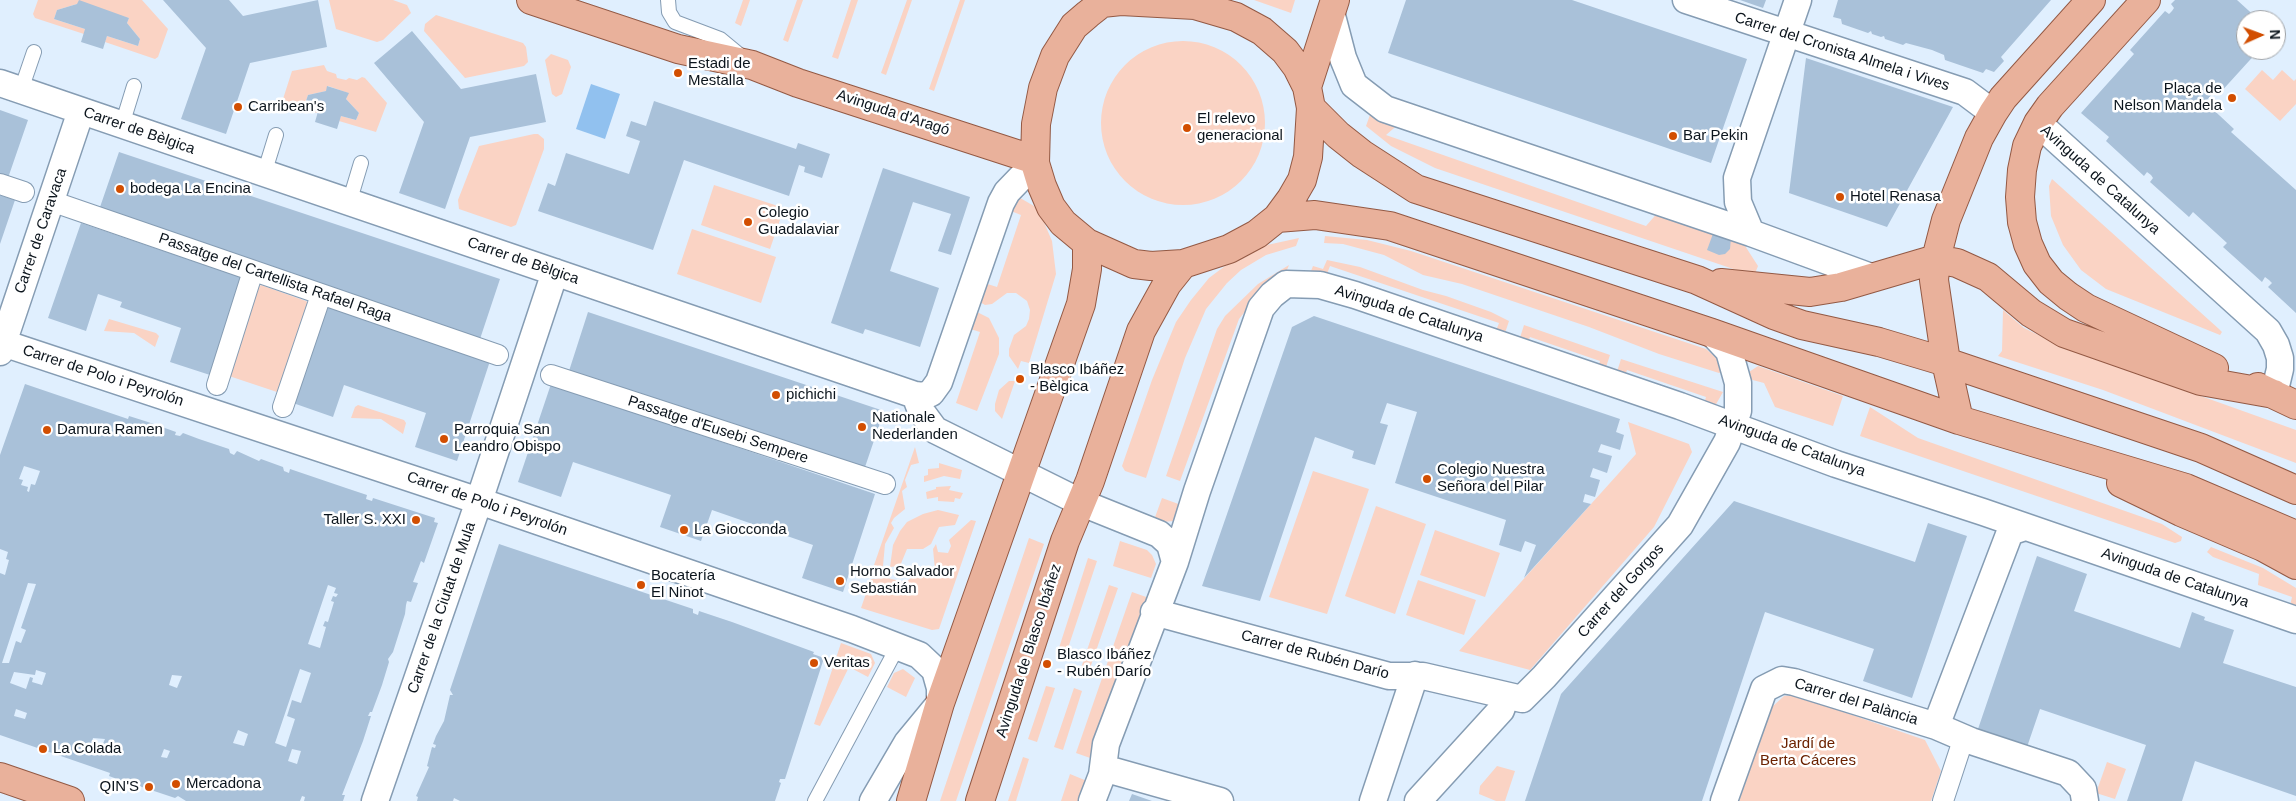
<!DOCTYPE html>
<html>
<head>
<meta charset="utf-8">
<style>
	body { margin:0 }
	#map { position:relative; width:2296px; height:801px; overflow:hidden; background:#e0effe; font-family:Arial,sans-serif }
	canvas { display:block }
	.north { position:absolute; left:2236px; top:10px; width:50px; height:50px; box-sizing:border-box; background:#fff; border:1px solid #9ea1a5; border-radius:50%; rotate:88deg; font-size:14px; font-weight:700; line-height:20px; text-align:center; color:#0c151d }
	.north::after { content:''; display:block; margin:auto; width:18px; height:22px; background:#d24e01; clip-path:polygon(50% 0,100% 100%,50% 72%,0 100%) }
</style>
</head>
<body>
<div id="map">
<canvas width="2296" height="801"></canvas>
<div class="north">N</div>
</div>
<script>
const ctx = document.querySelector('canvas').getContext('2d');
ctx.lineJoin = 'round';
function paint(path, color) { ctx.fillStyle = color; ctx.fill(path, 'evenodd'); }
const toPath = rows => new Path2D(rows.map(r => 'M' + r).join(''));
function stroke(path, color, width, dash) { ctx.strokeStyle = color; ctx.lineWidth = width; ctx.lineCap = dash ? 'butt' : 'round'; ctx.setLineDash(dash || []); ctx.stroke(path); }
function drawText(font, color, halo, rows, align = 'center') {
  ctx.font = font + ' Arial,sans-serif'; ctx.lineWidth = 5; ctx.setLineDash([]); ctx.textBaseline = 'middle'; ctx.strokeStyle = halo; ctx.fillStyle = color; for (const [text, x, y, turn = 0] of rows) {
    ctx.save(); ctx.translate(x, y); ctx.rotate((+turn || 0) * Math.PI / 180); ctx.textAlign = isNaN(turn) ? turn : align; if (halo) ctx.strokeText(text, 0, 0); ctx.fillText(text, 0, 0); ctx.restore();
  }
}
paint(toPath([
	[38,0,142,0,168,29,158,57,155,59,105,42,107,36,138,46,140,39,127,23,129,18,77,4,57,10,54,19,85,29,84,34,35,18,33,14],
	[329,0,393,0,407,5,411,13,383,40,377,42,336,29],
	[743,0,750,0,741,26,735,23],
	[797,0,803,0,788,42,783,40],
	[851,0,858,0,838,59,832,57],
	[907,0,912,0,886,75,881,73],
	[960,0,965,0,934,91,929,89],
	[1254,0,1295,0,1291,13],
	[436,15,523,43,526,47,528,62,524,66,465,78,424,31,425,24],
	'1101 123a82 82 0 1 1 164 0a82 82 0 1 1-164 0Z',
	[551,54,568,60,571,67,562,94,556,97,552,94,545,60],
	[324,65,327,71,336,74,337,78,346,80,349,78,357,80,362,77,365,78,387,103,376,132,339,121,341,116,356,120,359,113,346,99,348,93,328,86,326,91,308,95,305,104,319,108,317,113,284,102,283,99,292,71],
	[2262,70,2273,80,2282,70,2294,81,2296,79,2296,104,2280,121,2245,89],
	[1371,112,1401,122,1386,135,1646,226,1660,210,1740,238,1758,266,1754,276,1435,168,1391,146,1366,126],
	[534,134,538,134,544,139,544,149,516,225,511,227,459,209,458,200,479,146],
	[2052,179,2219,329,2222,332,2220,335,2106,289,2081,270,2063,245,2051,216,2049,186],
	[714,185,784,208,770,249,701,225],
	[1015,195,1034,206,1040,213,1052,241,1056,274,1029,363,1021,361,1018,369,1009,356,1009,349,1014,335,1026,326,1029,319,1030,310,1027,301,1016,293,1007,293,992,304,985,305,980,302,981,282,997,287,1021,215,1006,209],
	[692,229,776,257,761,303,677,274],
	[1325,236,1367,240,1411,251,1706,349,1720,361,1725,371,1719,373,1659,354,1589,327,1462,284,1423,275,1384,255,1343,244,1324,243],
	[1299,238,1296,246,1266,255,1241,270,1227,283,1206,309,1185,358,1146,478,1125,471,1122,466,1152,380,1176,322,1191,300,1209,278,1229,263,1267,245],
	[1327,260,1360,267,1423,290,1446,296,1491,312,1509,321,1503,339,1494,336,1499,323,1330,266,1325,279,1309,276,1313,266,1323,269],
	[1289,265,1285,275,1247,309,1239,319,1180,481,1166,476,1217,329,1225,316,1258,284],
	[261,285,306,301,309,304,277,392,229,376,257,288],
	[971,309,989,318,999,338,999,354,977,411,956,403,980,332,964,327],
	[2003,310,2024,328,2061,346,2296,430,2296,463,2103,390,1998,356,2002,351],
	[109,319,156,333,159,336,155,347,134,333,104,331],
	[1524,325,1610,355,1604,373,1597,371,1600,361,1530,337,1526,347,1518,344],
	[1621,359,1723,392,1715,406,1703,407,1706,397,1627,370,1623,381,1615,378],
	[1758,366,1843,396,1833,426,1775,407,1764,383,1749,379,1749,372],
	[1009,381,1015,381,1002,419,995,411,995,404,999,390],
	[358,405,404,420,406,423,403,434,381,419,351,418,355,407],
	[1870,407,1918,438,2162,524,2182,537,2181,541,2175,543,1860,436],
	[1628,422,1689,444,1692,452,1654,527,1530,670,1459,651,1636,454],
	[915,447,919,463,911,465,905,480,907,487,902,491,905,509,894,518,891,523,894,528,885,544,883,566,873,568],
	[939,463,962,470,960,479,944,476,924,482,924,476,928,475,928,469,939,468],
	[1313,471,1369,489,1327,614,1269,597],
	[951,486,949,490,963,493,960,499,955,498,954,502,938,501,938,497,927,499,926,492,936,489,936,487],
	[1162,498,1184,506,1174,521,1162,522,1154,520],
	[1376,506,1426,524,1395,614,1345,596],
	[938,510,959,515,955,525,939,527,931,544,923,549,907,549,900,566,890,567,893,545,900,531,907,522,923,514],
	[971,520,976,521,939,629,932,630,861,608,871,579,887,578,905,582,913,577,932,575,935,570,933,549,936,544,938,552,948,553,951,546,949,540],
	[1435,530,1500,553,1485,597,1420,575],
	[1029,538,1044,544,956,801,940,801],
	[1120,541,1147,550,1152,555,1156,564,1151,578,1113,566],
	[2211,547,2263,568,2296,588,2296,611,2289,610,2292,597,2258,585,2259,574,2213,557,2207,552],
	[1088,558,1097,561,1065,657,1057,654],
	[1418,580,1476,600,1464,635,1406,615],
	[1109,585,1118,588,1089,671,1081,668],
	[1132,592,1149,598,1093,759,1076,753],
	[841,643,871,654,875,663,868,677,849,667,820,726,814,724],
	[903,669,915,678,906,697,887,687,894,673],
	[1046,686,1055,688,1037,742,1028,739],
	[1074,688,1082,691,1063,750,1054,747],
	[1794,695,1925,740,1941,771,1931,801,1739,801,1772,707,1784,696],
	[1023,757,1029,759,1016,801,1008,801],
	[2107,762,2126,769,2115,799,2096,793],
	[1497,766,1515,771,1505,801,1496,801,1479,794,1480,786],
	[1070,774,1087,781,1080,801,1061,801]
]), '#fad3c4');
paint(toPath([
	[591,84,620,94,605,139,576,129]
]), '#91c1ef');
paint(toPath([
	[79,0,129,18,127,23,140,39,138,46,107,36,103,49,81,42,85,29,54,19,57,10,77,4],
	[163,0,229,0,243,16,318,0,327,47,250,63,226,134,181,119,206,48],
	[1406,0,1572,0,1747,59,1711,163,1388,53],
	[1740,0,1766,0,1763,8],
	[1838,0,2051,0,2001,57,2004,61,1994,72,1986,69,1983,73,1945,60,1944,55,1932,50,1906,43,1903,45,1885,39,1884,36,1881,37,1872,34,1871,31,1868,33,1842,24,1841,19,1833,17],
	[2175,0,2237,0,2259,20,2246,20,2246,50,2259,50,2219,94,2215,91,2205,102,2234,129,2231,132,2296,190,2296,313,2268,287,2272,283,2269,280,2265,277,2262,282,2223,247,2227,243,2193,212,2189,217,2150,182,2153,178,2151,175,2147,172,2144,176,2106,141,2109,137,2081,113,2134,54,2130,50,2165,11,2169,14,2172,11,2174,8,2171,4],
	[412,31,461,89,536,74,546,122,470,137,445,209,399,193,424,122,374,63],
	[1806,58,1953,107,1887,227,1789,193],
	[327,86,349,93,346,99,359,113,356,120,341,116,337,129,315,122,319,108,305,104,308,95,326,91],
	[654,101,796,149,798,143,830,154,822,178,804,172,805,167,799,165,789,196,684,160,653,250,538,211,548,183,555,186,566,153,629,174,640,141,626,136,631,121,646,126],
	[0,110,28,120,8,178,0,175],
	[119,152,500,279,480,339,99,210],
	[883,168,970,197,951,255,938,251,951,214,913,202,890,271,939,288,920,347,865,329,863,334,831,323],
	[0,195,15,200,0,244],
	[81,223,243,278,210,375,170,362,181,328,120,307,122,302,98,294,86,331,48,318],
	[1714,231,1731,238,1730,249,1725,254,1719,255,1707,250],
	[325,305,490,361,457,461,415,447,426,413,344,385,333,417,293,403],
	[588,312,884,411,864,470,569,371],
	[1314,316,1620,419,1616,432,1624,435,1620,450,1601,444,1598,452,1612,456,1607,473,1593,468,1590,477,1600,480,1595,497,1585,494,1583,502,1591,504,1524,578,1536,545,1525,541,1521,552,1499,545,1506,520,1395,483,1417,412,1387,403,1380,423,1388,425,1375,465,1352,458,1354,451,1315,437,1260,601,1202,586,1292,327],
	[25,384,128,419,129,416,148,422,176,432,175,435,180,436,183,433,199,439,229,449,230,453,234,455,237,451,259,461,261,459,283,467,284,471,289,473,290,469,346,488,367,495,366,499,372,501,373,498,435,518,434,522,438,523,424,563,421,561,413,582,418,583,411,602,407,601,406,605,405,614,393,652,388,659,389,662,382,685,372,712,370,712,368,716,371,716,363,741,342,795,345,795,343,801,304,801,305,797,302,796,300,801,186,801,178,796,175,798,136,785,137,782,134,782,133,785,109,776,110,773,0,735,0,573,5,575,9,560,6,559,8,552,0,549,0,455],
	[24,466,40,471,35,485,31,484,29,492,27,491,28,487,21,485,23,480,19,479],
	[28,583,36,584,21,628,26,630,21,643,16,641,9,663,2,663],
	[328,585,336,588,334,593,338,594,336,597,333,596,331,601,334,602,328,622,325,621,323,626,326,627,320,648,308,644],
	[300,669,311,673,301,703,292,700,287,716,295,719,286,747,275,743],
	[36,670,46,673,42,685,32,682,33,678,30,677,26,689,10,683,14,672,35,675],
	[172,675,182,676,177,688,169,685],
	[16,709,27,713,25,719,14,716],
	[238,730,248,734,244,746,233,743],
	[93,738,105,739,102,746,92,742],
	[164,749,170,751,167,758,161,757],
	[292,749,301,751,297,764,288,761],
	[551,384,875,494,843,592,802,578,813,545,712,510,701,541,660,527,671,495,573,462,561,497,518,482],
	[1734,501,1915,562,1928,523,1967,536,1912,698,1863,681,1874,649,1765,612,1702,801,1525,801,1561,694],
	[499,544,693,609,693,613,698,615,699,611,732,622,814,652,813,654,824,658,785,779,780,779,779,782,781,783,775,801,460,801,454,798,453,801,417,801,418,797,416,796,429,767,427,766,432,747,435,748,436,745,433,744,436,736,444,721,450,695,453,695,450,690],
	[2037,556,2087,574,2074,611,2180,648,2192,612,2205,617,2204,620,2234,630,2223,663,2296,687,2296,796,2195,761,2182,801,2127,801,2146,745,2040,709,2027,747,1978,729],
	[1132,794,1152,801,1129,801]
]), '#a9c1d9');
const service = toPath([
	[668,0,669,12,675,22,720,39,743,58],
	[21,90,34,52],
	[122,125,134,86],
	[264,174,276,135],
	[349,203,361,163],
	[815,801,898,646]
]);
const pedestrian = toPath([
	[0,184,24,192],
	[51,201,498,355],
	[551,375,885,484],
	[217,385,253,271],
	[283,407,321,295],
	[1943,801,1964,737]
]);
const minor = toPath([
	[1686,0,1965,92,1993,113],
	[1331,12,1343,58,1354,85,1385,109,1751,233,1871,277],
	[0,83,915,395,921,411,935,430,1082,503,1159,534,1170,544,1175,562],
	[2038,123,2268,331,2276,345,2280,358,2280,369,2274,394],
	[1751,233,1738,202,1737,178,1798,0],
	[0,342,479,501,852,629,919,655,935,670,940,688,940,703,907,743,873,801],
	[0,352,81,111],
	[915,395,923,396,931,393,939,382,1001,203,1007,192,1035,163],
	[1154,612,1389,676,1423,676,1522,699,1544,677,1680,525,1727,442,1738,411,1738,383,1729,351,1712,333],
	[1936,726,2010,532,2025,527],
	[1103,768,1220,801],
	[375,801,479,501,555,272],
	[1092,801,1102,775,1106,744,1175,562,1197,491,1261,308,1272,295,1286,284,1320,285,1355,295,1680,406,1836,464,1983,512,2296,620],
	[1373,801,1415,675],
	[1418,801,1501,710,1506,696],
	[1724,801,1764,689,1782,680,1794,682,1936,726,1971,741,2068,773,2083,789,2085,801]
]);
const primary = toPath([
	[531,0,678,49,752,65,798,83,1035,160],
	[2146,0,2050,106,2038,123,2027,146,2022,170,2020,197,2022,222,2028,244,2037,264,2051,282,2068,296,2086,308,2214,368],
	[1121,1,1195,5,1236,17,1262,31,1285,51,1297,67,1307,87,1311,108,1308,157,1302,180,1291,199,1277,218,1257,234,1229,249,1183,264,1151,266,1134,264,1087,243,1063,223,1051,207,1042,186,1035,163,1036,124,1043,88,1055,56,1074,26,1088,14,1102,3,1121,1],
	[1307,87,1335,0],
	[1311,108,1338,135,1362,154,1416,189,1697,280,1774,315,1802,325,1879,342,1946,362,2201,448,2296,490],
	[1277,218,1315,215,1390,226,1712,333,1959,420,2186,488,2296,535],
	[1721,283,1810,292,1841,287,1936,259,1957,263,1988,277,2031,313,2064,333,2201,381,2274,394],
	[2258,387,2296,405],
	[1959,420,1946,362,1934,280,1936,259,1946,220,1979,138,1993,113,2003,98,2091,0],
	[2121,483,2181,512,2263,547,2296,565],
	[0,777,70,801],
	[911,801,940,703,1081,304,1087,269,1087,243],
	[980,801,1065,541,1090,481,1141,331,1167,284,1183,264]
]);
stroke(service, '#859cb3', 16);
stroke(pedestrian, '#859cb3', 22);
stroke(minor, '#859cb3', 29);
stroke(primary, '#935944', 30);
stroke(service, '#fff', 14);
stroke(pedestrian, '#fff', 20);
stroke(minor, '#fff', 26);
stroke(primary, '#e9b19b', 28);
for (const [x, y, r, color] of [
	[678,73,5,"#d24e01"],
	[2232,98,5,"#d24e01"],
	[238,107,5,"#d24e01"],
	[1187,128,5,"#d24e01"],
	[1673,136,5,"#d24e01"],
	[120,189,5,"#d24e01"],
	[1840,197,5,"#d24e01"],
	[748,222,5,"#d24e01"],
	[1020,379,5,"#d24e01"],
	[776,395,5,"#d24e01"],
	[862,427,5,"#d24e01"],
	[47,430,5,"#d24e01"],
	[444,439,5,"#d24e01"],
	[1427,479,5,"#d24e01"],
	[416,520,5,"#d24e01"],
	[684,530,5,"#d24e01"],
	[840,581,5,"#d24e01"],
	[641,585,5,"#d24e01"],
	[814,663,5,"#d24e01"],
	[1047,664,5,"#d24e01"],
	[43,749,5,"#d24e01"],
	[176,784,5,"#d24e01"],
	[149,787,5,"#d24e01"]
]) { const dot = new Path2D(); dot.arc(x, y, r, 0, 2 * Math.PI); ctx.fillStyle = color; ctx.fill(dot); stroke(dot, '#fff', 2); }
drawText('15px', '#0c151d', '#fff', [
	["Carrer del Cronista Almela i Vives",1842,52,18],
	["Avinguda d'Aragó",893,113,18],
	["Carrer de Bèlgica",139,131,19],
	["Avinguda de Catalunya",2100,180,42],
	["Carrer de Caravaca",41,231,-71],
	["Carrer de Bèlgica",523,261,19],
	["Passatge del Cartellista Rafael Raga",275,278,19],
	["Avinguda de Catalunya",1409,314,18],
	["Carrer de Polo i Peyrolón",103,376,18],
	["Passatge d'Eusebi Sempere",718,430,18],
	["Avinguda de Catalunya",1792,446,20],
	["Carrer de Polo i Peyrolón",487,504,19],
	["Avinguda de Catalunya",2175,578,19],
	["Carrer del Gorgos",1621,591,-48],
	["Carrer de la Ciutat de Mula",442,608,-71],
	["Avinguda de Blasco Ibáñez",1029,651,-72],
	["Carrer de Rubén Darío",1315,655,15],
	["Carrer del Palància",1856,702,17]
]);
drawText('15px', '#0c151d', '#fff', [
	["Estadi de",688,64],
	["Mestalla",688,81],
	["Plaça de",2222,89,"right"],
	["Nelson Mandela",2222,106,"right"],
	["Carribean's",248,107],
	["El relevo",1197,119],
	["generacional",1197,136],
	["Bar Pekin",1683,136],
	["bodega La Encina",130,189],
	["Hotel Renasa",1850,197],
	["Colegio",758,213],
	["Guadalaviar",758,230],
	["Blasco Ibáñez",1030,370],
	["- Bèlgica",1030,387],
	["pichichi",786,395],
	["Nationale",872,418],
	["Nederlanden",872,435],
	["Damura Ramen",57,430],
	["Parroquia San",454,430],
	["Leandro Obispo",454,447],
	["Colegio Nuestra",1437,470],
	["Señora del Pilar",1437,487],
	["Taller S. XXI",406,520,"right"],
	["La Giocconda",694,530],
	["Horno Salvador",850,572],
	["Sebastián",850,589],
	["Bocatería",651,576],
	["El Ninot",651,593],
	["Blasco Ibáñez",1057,655],
	["- Rubén Darío",1057,672],
	["Veritas",824,663],
	["La Colada",53,749],
	["Mercadona",186,784],
	["QIN'S",139,787,"right"]
], 'left');
drawText('15px', '#6b2200', '#fff', [
	["Jardí de",1808,744],
	["Berta Cáceres",1808,761]
]);
</script>
</body>
</html>
